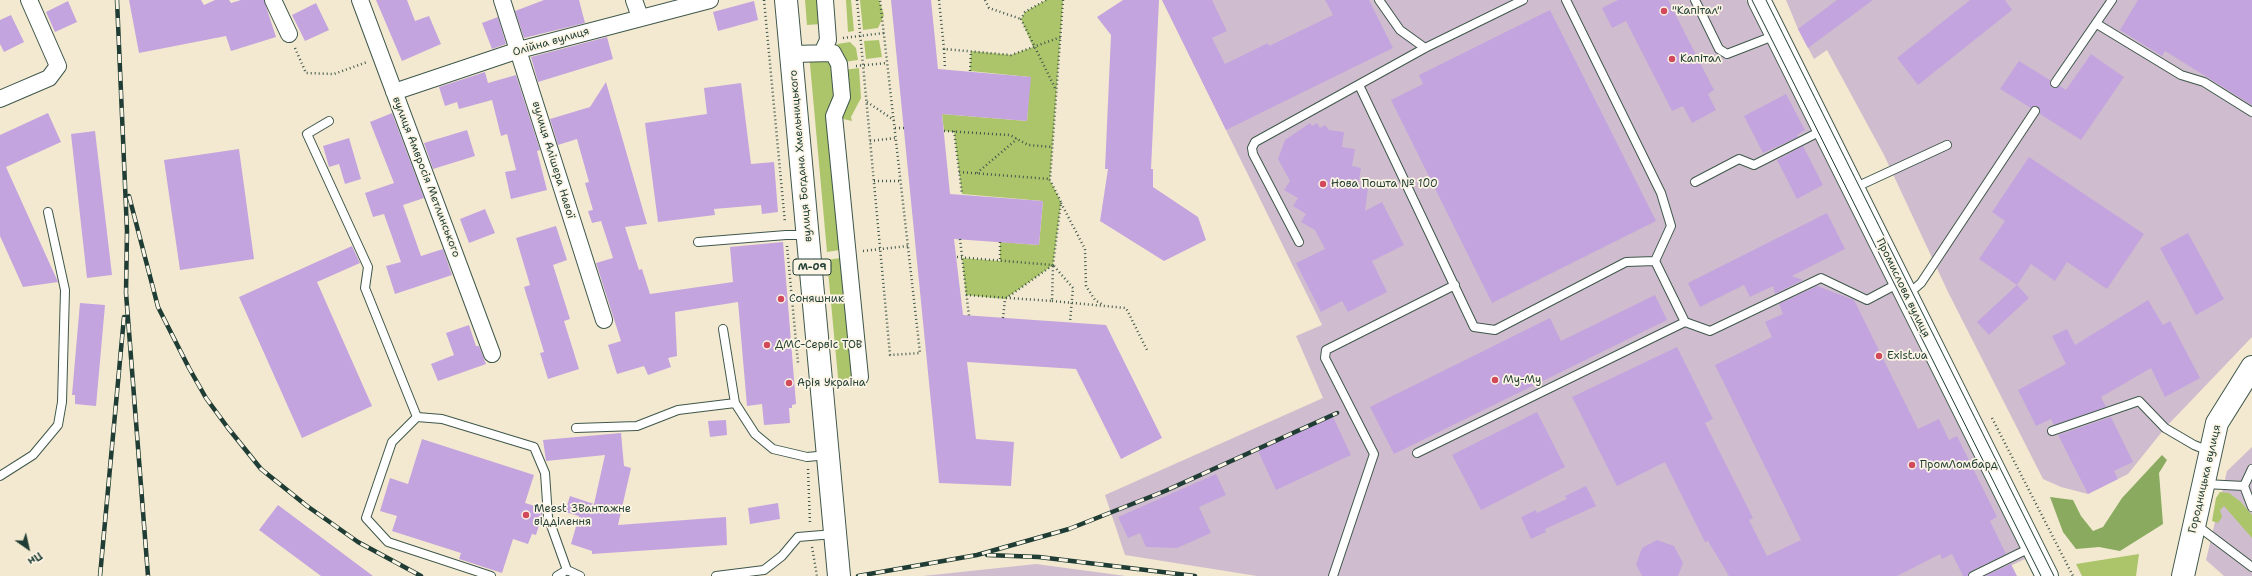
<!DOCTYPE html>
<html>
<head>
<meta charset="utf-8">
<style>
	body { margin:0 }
	#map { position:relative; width:2252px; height:576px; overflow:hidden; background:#f3e9d0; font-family:"Shantell Sans",sans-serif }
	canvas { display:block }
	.north { position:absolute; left:8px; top:528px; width:40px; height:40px; -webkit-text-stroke:3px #fcf5e5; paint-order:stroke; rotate:146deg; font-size:11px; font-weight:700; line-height:16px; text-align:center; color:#1f3d34 }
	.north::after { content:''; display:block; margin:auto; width:14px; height:18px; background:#1f3d34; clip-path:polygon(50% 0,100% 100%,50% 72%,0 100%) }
</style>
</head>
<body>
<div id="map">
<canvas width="2252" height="576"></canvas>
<div class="north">Пн</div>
</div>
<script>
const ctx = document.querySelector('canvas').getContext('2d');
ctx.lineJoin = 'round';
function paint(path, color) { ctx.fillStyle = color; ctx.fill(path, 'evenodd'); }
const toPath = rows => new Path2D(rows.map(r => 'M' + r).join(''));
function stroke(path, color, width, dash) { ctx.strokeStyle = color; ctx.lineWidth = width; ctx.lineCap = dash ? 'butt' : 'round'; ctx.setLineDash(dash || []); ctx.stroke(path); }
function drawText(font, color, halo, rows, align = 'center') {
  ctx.font = font + ' "Shantell Sans",sans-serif'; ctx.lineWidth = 3.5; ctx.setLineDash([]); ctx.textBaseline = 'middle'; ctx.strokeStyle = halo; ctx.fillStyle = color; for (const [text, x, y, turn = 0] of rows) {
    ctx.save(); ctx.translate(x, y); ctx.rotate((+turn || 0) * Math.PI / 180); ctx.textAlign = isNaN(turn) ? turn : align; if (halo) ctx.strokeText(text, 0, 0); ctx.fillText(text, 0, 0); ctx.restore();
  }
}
paint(toPath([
	[1162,0,1746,0,2025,559,1989,576,1257,576,1125,555,1105,495,1323,398,1296,336,1322,325],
	[1786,0,2252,0,2252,337,2165,428,2128,474,2088,494,2061,487,2043,479,1948,292,1884,155,1827,50,1814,59,1798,29],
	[2252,447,2252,576,2224,576,2206,560,2227,471],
	[1036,564,1126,576,923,576]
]), '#cfbdcf');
paint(toPath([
	[805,0,818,0,821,24,807,25],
	[846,0,851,0,854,31,848,32],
	[860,0,879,0,884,15,878,28,863,30],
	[1046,0,1063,0,1050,180,1061,202,1053,265,1005,299,966,295,962,258,1000,261,1000,242,1039,245,1043,201,962,194,954,132,944,131,942,114,1027,121,1030,77,970,71,971,51,1011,55,1033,47,1021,19,1025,12],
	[879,40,882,57,866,59,864,41],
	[850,42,856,48,858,60,844,62,843,53,837,44],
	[809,53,836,58,834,116,846,249,827,252],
	[859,68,861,98,851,117,852,121,839,118,844,70],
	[847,257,859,372,839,388,827,260],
	[2220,492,2229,493,2241,502,2252,515,2252,538,2224,506,2220,510,2222,517,2218,523,2212,521,2216,498],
	[2139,554,2136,576,2082,576,2076,564]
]), '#acc56b');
paint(toPath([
	[2162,455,2167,460,2159,473,2163,524,2120,551,2099,547,2076,549,2063,532,2050,497,2073,500,2081,516,2093,531,2103,527,2122,498]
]), '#89aa5f');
paint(toPath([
	[129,0,201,0,204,5,215,0,229,0,231,3,241,0,264,0,276,37,231,51,226,36,139,53],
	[376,0,407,0,415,21,429,16,441,44,402,61],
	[544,0,579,0,585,23,524,38,515,11],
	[891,0,931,0,938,69,1031,77,1027,121,942,114,950,194,1043,201,1039,245,954,239,963,315,1106,325,1162,438,1121,459,1076,369,967,362,976,439,1014,442,1011,486,939,483],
	[1123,0,1159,0,1151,169,1153,169,1153,187,1198,217,1206,240,1164,261,1100,221,1108,169,1105,169,1111,35,1097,17],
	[1162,0,1212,0,1227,31,1212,38,1225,64,1268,43,1269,46,1333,15,1325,0,1369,0,1393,48,1226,130],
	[1618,0,1668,0,1714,90,1708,94,1716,110,1692,123,1683,106,1672,111,1626,21,1612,28,1602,8],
	[1837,0,1873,0,1808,48,1798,29],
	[1970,0,2005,0,2012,10,1918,85,1897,58],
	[2138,0,2252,0,2252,105,2165,51,2162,56,2120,30],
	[68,1,77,22,55,32,46,12],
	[754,1,758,20,718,31,713,12],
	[316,3,329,30,305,41,292,15],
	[1550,10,1656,221,1492,303,1391,100,1423,84,1419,75],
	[11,15,24,42,4,52,0,44,0,20],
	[498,17,506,44,492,49,482,23],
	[607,37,613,59,538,82,531,57],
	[2091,54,2124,77,2081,140,2040,114,2038,106,2031,108,2000,89,2019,61,2050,80,2050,85,2052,88,2060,86,2066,90],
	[485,72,488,83,516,75,540,150,537,151,547,190,511,199,505,172,516,170,507,134,501,136,492,100,459,109,457,102,445,106,439,87],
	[606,82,647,224,625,227,639,270,642,269,650,294,733,282,730,247,783,242,796,404,792,405,792,408,789,408,790,423,764,425,762,404,747,406,738,302,675,312,677,356,668,358,671,367,648,375,644,366,617,374,608,345,621,341,596,263,613,258,601,221,592,223,588,211,593,210,585,183,589,182,577,139,558,145,550,119,590,107],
	[741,83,751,164,774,162,778,212,762,214,761,205,714,209,715,215,658,222,645,123,707,114,704,88],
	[1786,94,1805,130,1797,135,1798,137,1763,153,1744,116],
	[48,113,61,142,6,167,58,282,23,287,0,236,0,135],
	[392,113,424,198,403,205,421,256,443,249,452,275,395,294,386,266,401,262,384,214,373,217,365,193,394,183,370,122],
	[1310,123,1312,126,1317,123,1320,128,1325,125,1329,130,1344,132,1342,147,1355,149,1352,166,1361,168,1358,187,1368,188,1365,211,1382,202,1404,245,1372,261,1387,292,1348,312,1342,301,1321,312,1296,263,1325,249,1315,230,1301,222,1306,214,1293,206,1298,198,1284,190,1290,181,1278,159,1285,140],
	[467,130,475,156,433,169,424,143],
	[95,131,112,275,87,278,71,134],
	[349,138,361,179,345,184,339,164,329,167,323,146],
	[1803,146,1823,185,1797,199,1777,160],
	[239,149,254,259,180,270,164,160],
	[2029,157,2144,234,2107,289,2067,262,2055,281,2031,264,2017,285,1979,259,2005,221,1992,212],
	[485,209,495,233,469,243,460,219],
	[1827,213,1845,249,1792,276,1803,280,1775,294,1773,286,1750,297,1744,285,1700,307,1688,283],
	[556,226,567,260,553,265,570,319,564,321,579,369,548,379,540,353,544,352,524,287,530,285,516,238],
	[2188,233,2224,299,2196,315,2160,248],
	[352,246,360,263,317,282,372,406,302,438,239,297],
	[2017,285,2029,298,1989,335,1977,322],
	[1817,286,1854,300,1918,429,1939,419,1949,440,1957,436,1997,517,1990,521,2006,554,1971,571,1968,576,1963,576,1952,554,1942,559,1940,554,1897,576,1729,576,1708,541,1705,542,1665,462,1617,486,1572,397,1677,347,1713,419,1705,423,1753,518,1749,520,1767,556,1801,540,1715,365,1772,337,1765,322,1783,314,1779,304],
	[1655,295,1667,320,1394,454,1370,407,1550,318,1561,341],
	[2148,300,2163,325,2170,321,2200,378,2165,397,2151,368,2101,397,2106,407,2054,425,2051,419,2036,426,2018,390,2066,364,2052,336,2067,329,2075,345],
	[80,303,105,305,96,406,75,404,75,395,72,395],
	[469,325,476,346,479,346,486,364,438,381,431,364,454,355,446,333],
	[1537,412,1565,467,1481,510,1452,455],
	[1333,417,1351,455,1276,490,1258,451],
	[2111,417,2133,462,2114,471,2118,479,2088,494,2058,435],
	[726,420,727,435,710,437,708,421],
	[621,433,624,466,631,468,618,525,726,517,727,545,592,554,592,551,571,544,579,516,565,512,570,496,594,504,605,455,546,461,543,440],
	[422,439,534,475,525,503,542,508,542,515,536,535,532,534,528,544,513,539,502,573,459,559,461,553,392,531,397,516,380,511,390,478,408,484],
	[1216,474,1226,495,1199,507,1211,533,1177,548,1146,547,1140,533,1128,538,1118,517],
	[1586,486,1596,506,1545,529,1546,532,1531,539,1521,517,1536,510,1537,513,1567,499,1565,496],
	[778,503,780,519,750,524,748,508],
	[278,505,373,576,321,576,259,530],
	[1657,540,1674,546,1683,563,1678,576,1642,576,1636,564,1642,548],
	[2011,564,2017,576,1985,576]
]), '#c4a4de');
const lane = toPath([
	[1379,0,1400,30,1425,48],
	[1695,0,1719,49,1727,54,1776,35],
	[2097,24,2181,75,2204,82,2252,112],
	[2055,83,2112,0],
	[1359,85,1474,327,1495,330,1626,262,1655,261,1671,226,1661,193,1566,0],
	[329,121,307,134,368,267,365,288,417,417,442,419,534,447,545,473,548,517,567,570,580,576],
	[1695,182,1739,159,1754,165,1823,130],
	[1854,188,1947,145],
	[698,242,786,235,806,235],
	[1299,242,1253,154,1252,148,1255,142,1425,48,1523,0],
	[1655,261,1685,322,1710,331,1821,278,1867,300,1899,283],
	[1907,295,1921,283,2035,111],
	[723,329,735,403,755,434,773,449,807,457,828,455],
	[417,417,392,442,366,518,388,542,491,576],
	[576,428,637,426,678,410,735,403],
	[2052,431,2139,401,2165,428,2194,445,2209,451],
	[1417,453,1685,322],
	[2252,469,2244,486,2252,507],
	[0,476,33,455,58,425,62,402,65,290,48,212],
	[2205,484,2244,486],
	[2195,524,2252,567],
	[557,576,567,570],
	[716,576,764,570,782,556,798,537,834,534],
	[1333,576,1374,454,1325,358,1326,350,1455,285],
	[1973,576,2032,547]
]);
const street = toPath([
	[273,0,289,34],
	[360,0,492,354],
	[502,0,604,320],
	[634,0,640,17],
	[822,53,828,40,825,0],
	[792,54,833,53,839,64,842,97,834,116,860,377],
	[394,92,519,50,710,0],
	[0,99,49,78,58,66,29,0]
]);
const secondary = toPath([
	[1759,0,2047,576],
	[2183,576,2217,423,2252,367]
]);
const primary = toPath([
	[786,0,839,576]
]);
stroke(lane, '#3f574b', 10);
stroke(street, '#3f574b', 18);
stroke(secondary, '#3f574b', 24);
stroke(primary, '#3f574b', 24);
stroke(toPath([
	[764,0,785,223],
	[857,0,890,355,920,353,880,0],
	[939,0,944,49,1011,55,1061,37],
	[985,0,989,8,1021,19],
	[1046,0,1025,12,1021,19,1056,90],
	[843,38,884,33],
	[295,48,306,73,334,74,367,62],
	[944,49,945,69],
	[856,66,887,63],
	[970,71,971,51],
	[867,102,894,120],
	[895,128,904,128],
	[944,131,1010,135,1028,145,1052,147],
	[954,131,962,194],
	[870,141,896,138],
	[959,172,1050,179],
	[977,173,1017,139],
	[874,181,901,181],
	[1061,203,1085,249,1086,286,1095,300,1103,305],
	[960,239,969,316],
	[1000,242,1000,261],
	[787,246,798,363],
	[863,251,908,246],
	[957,257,1053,265,1061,202,1050,180,1063,0],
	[1054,266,1073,288,1070,322],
	[966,295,1052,301,1053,265],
	[1052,301,1126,308,1148,352],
	[1003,318,1005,299,1053,265],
	[1992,418,2073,576],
	[808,469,810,524],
	[812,547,817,576]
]), '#3f574b', 2.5, [1, 3]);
stroke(lane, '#fff', 8);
stroke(street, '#fff', 16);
stroke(secondary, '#fff', 22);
stroke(primary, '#fff', 22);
stroke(toPath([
	[1752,0,2041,576],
	[1766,0,2054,576]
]), '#1f3d34', 1);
const rail = toPath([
	[117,0,127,231,126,293,148,576],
	[129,196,158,307,189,368,206,398,228,428,261,469,307,506,358,542,421,576],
	[987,555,1039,557,1195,576],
	[100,576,124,317],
	[858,576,977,555,1069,529,1165,491,1337,413]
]);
stroke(rail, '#1f3d34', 4.5);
stroke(rail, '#fcf5e5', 3, [9]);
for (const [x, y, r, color] of [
	[1664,11,4,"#d1495b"],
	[1672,59,4,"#d1495b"],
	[1323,184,4,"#d1495b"],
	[781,299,4,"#d1495b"],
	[767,345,4,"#d1495b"],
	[1879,356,4,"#d1495b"],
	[1495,380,4,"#d1495b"],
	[789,383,4,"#d1495b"],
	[1912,465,4,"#d1495b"],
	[526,515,4,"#d1495b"]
]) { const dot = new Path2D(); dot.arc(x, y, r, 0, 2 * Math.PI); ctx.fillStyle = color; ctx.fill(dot); stroke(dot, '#fcf5e5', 1.5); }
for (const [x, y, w] of [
	[812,267,38]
]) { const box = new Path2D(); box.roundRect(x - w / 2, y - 8, w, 16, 3); ctx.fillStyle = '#fcf5e5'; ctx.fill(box); stroke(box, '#1f3d34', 1); }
drawText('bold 10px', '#1f3d34', null, [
	["М-09",812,267]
]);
drawText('11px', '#1f3d34', '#fcf5e5', [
	["\"Капітал\"",1672,11],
	["Капітал",1680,59],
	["Нова Пошта № 100",1331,184],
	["Соняшник",789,299],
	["ДМС-Сервіс ТОВ",775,345],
	["Exist.ua",1887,356],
	["Му-Му",1503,380],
	["Арія Украіна",797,383],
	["ПромЛомбард",1920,465],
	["Meest 3Вантажне",534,509],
	["відділення",534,522]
], 'left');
drawText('11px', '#1f3d34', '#fcf5e5', [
	["Олійна вулиця",551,42,-16],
	["вулиця Богдана Хмельницького",801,156,-95],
	["вулиця Алішера Навої",553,160,73],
	["вулиця Амвросія Метлинського",426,177,69],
	["Промислова вулиця",1903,288,64],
	["Городницька вулиця",2205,479,-77]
]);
</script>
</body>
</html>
